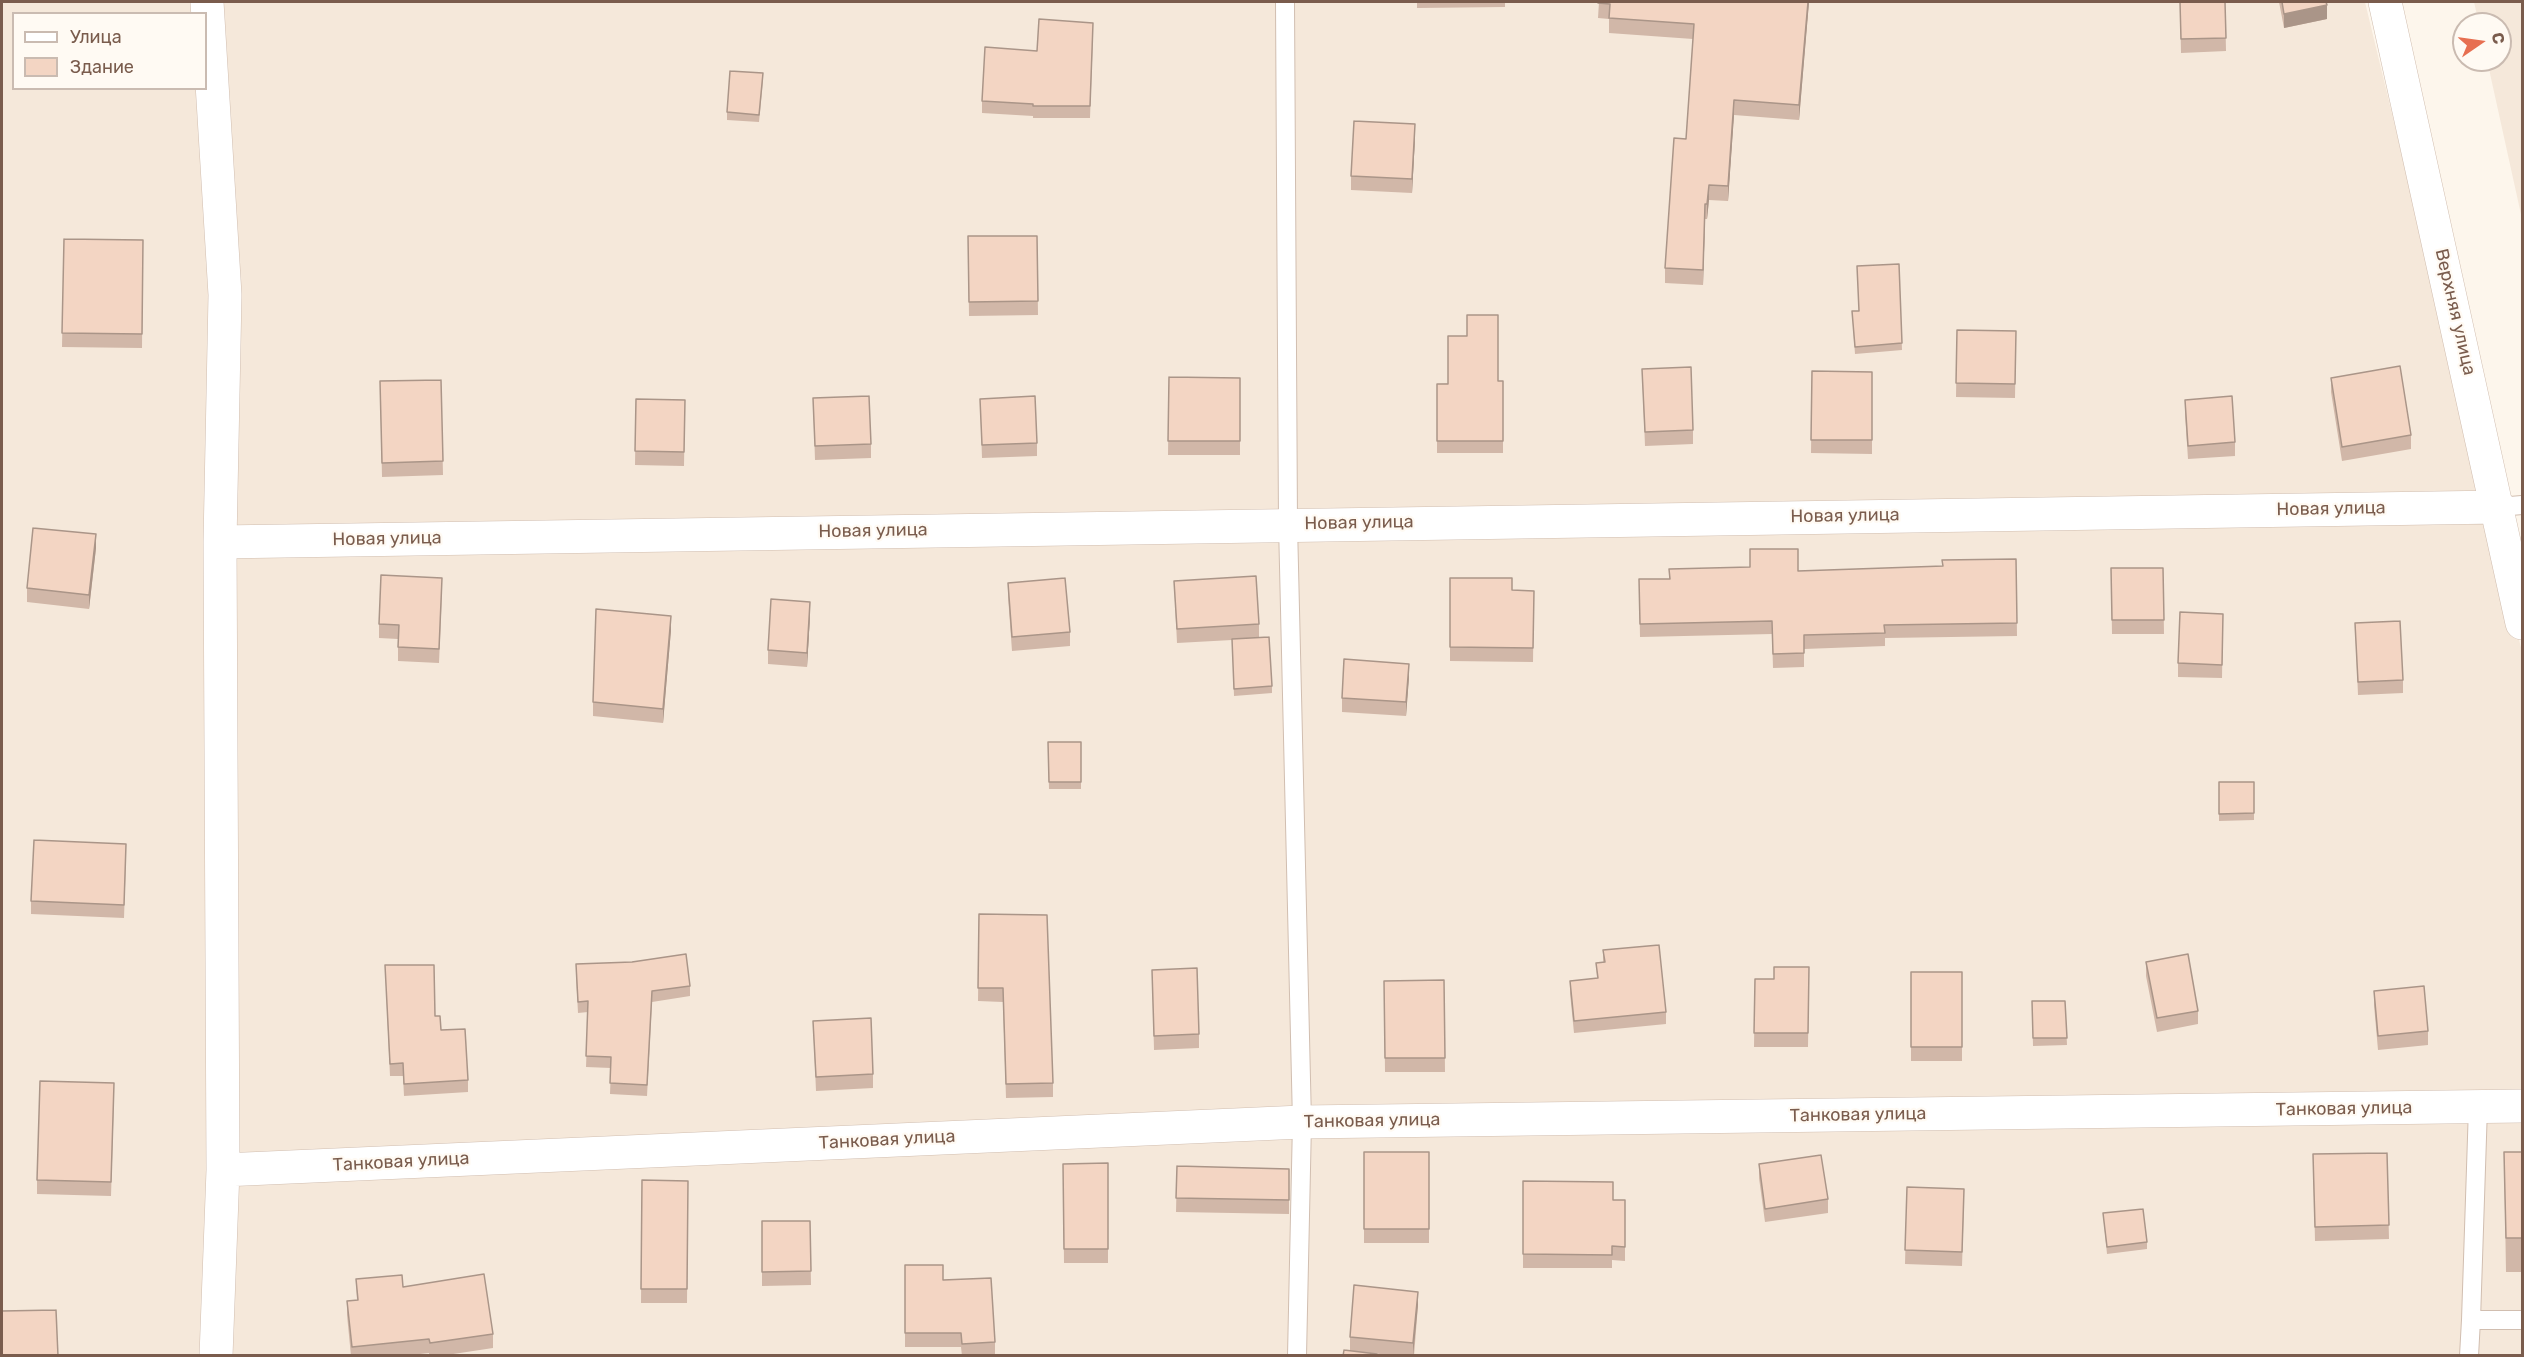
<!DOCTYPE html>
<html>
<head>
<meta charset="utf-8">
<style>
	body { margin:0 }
	#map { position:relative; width:2524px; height:1357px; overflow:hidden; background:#fdf6ec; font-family:Rubik,sans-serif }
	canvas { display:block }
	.frame { position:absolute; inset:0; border:3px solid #7a5c4d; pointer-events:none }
	.legend { position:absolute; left:12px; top:12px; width:195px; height:78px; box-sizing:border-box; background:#fffaf3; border:2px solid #cabbb1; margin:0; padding:8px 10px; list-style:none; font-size:18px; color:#7a5c4d }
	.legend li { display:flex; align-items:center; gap:12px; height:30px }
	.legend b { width:30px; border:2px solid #cabbb1 }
	.north { position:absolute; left:2452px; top:12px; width:60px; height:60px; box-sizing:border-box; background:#fffaf3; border:2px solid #cabbb1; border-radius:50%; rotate:77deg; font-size:16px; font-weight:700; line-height:24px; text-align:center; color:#7a5c4d }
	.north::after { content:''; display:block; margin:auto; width:21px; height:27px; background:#e76f51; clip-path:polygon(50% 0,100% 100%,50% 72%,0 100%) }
</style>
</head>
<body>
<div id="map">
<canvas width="2524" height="1357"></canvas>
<div class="frame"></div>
<ul class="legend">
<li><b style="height:8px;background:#fff"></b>Улица</li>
<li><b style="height:16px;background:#f3d5c3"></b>Здание</li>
</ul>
<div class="north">С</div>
</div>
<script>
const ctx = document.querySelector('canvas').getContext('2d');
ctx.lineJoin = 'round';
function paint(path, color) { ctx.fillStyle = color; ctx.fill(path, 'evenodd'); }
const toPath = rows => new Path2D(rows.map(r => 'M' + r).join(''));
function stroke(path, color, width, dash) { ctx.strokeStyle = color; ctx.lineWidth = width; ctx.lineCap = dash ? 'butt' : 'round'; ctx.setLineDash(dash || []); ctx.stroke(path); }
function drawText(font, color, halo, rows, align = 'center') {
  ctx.font = font + ' Rubik,sans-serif'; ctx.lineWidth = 4.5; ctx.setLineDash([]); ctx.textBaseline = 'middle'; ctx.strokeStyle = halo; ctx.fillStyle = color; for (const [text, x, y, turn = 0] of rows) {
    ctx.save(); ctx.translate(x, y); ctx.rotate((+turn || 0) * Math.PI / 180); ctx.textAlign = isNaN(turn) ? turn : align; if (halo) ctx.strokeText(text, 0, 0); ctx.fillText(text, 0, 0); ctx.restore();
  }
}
paint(toPath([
	[2,2,2365,2,2522,652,2522,1355,2,1356],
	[14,14,206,14,206,88,14,88],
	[2474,2,2522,2,2522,219,2487,60,2500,60,2500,24,2479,24]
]), '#f5e8da');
const lane = toPath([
	[1285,2,1288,524,1302,1122,1297,1356],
	[2499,507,2522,505],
	[2471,1320,2478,1107],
	[2469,1356,2471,1320,2522,1320]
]);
const street = toPath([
	[207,2,225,295,220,542,223,1170,216,1356],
	[2385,2,2522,623],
	[220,542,2499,507],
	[223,1170,1302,1122,2522,1106]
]);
stroke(lane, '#d1beb0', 20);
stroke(street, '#d1beb0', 34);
stroke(lane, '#fff', 18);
stroke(street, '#fff', 33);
paint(toPath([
	[1417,2,1505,2,1505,7,1417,8],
	[1599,2,1809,2,1799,120,1734,115,1728,201,1709,200,1707,219,1705,219,1703,285,1665,283,1665,268,1686,139,1693,39,1609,33,1609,19,1598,18],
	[2180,2,2225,2,2226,51,2181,53],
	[2279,2,2326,2,2327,19,2284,28],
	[1093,35,1090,118,1033,118,1033,116,982,113,982,101,1037,51],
	[763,80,759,122,727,120,727,112],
	[1415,138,1412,193,1351,190,1351,176],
	[968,236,1037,236,1038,315,969,316],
	[64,239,143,240,142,348,62,347],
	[1899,264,1902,350,1855,354,1852,311,1859,311],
	[1957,330,2016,331,2015,398,1956,397],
	[1642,369,1693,430,1693,444,1645,446],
	[1812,371,1872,372,1872,454,1811,453],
	[1169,377,1240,378,1240,455,1168,455],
	[2331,378,2411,435,2411,449,2342,461,2331,392],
	[441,380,443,475,382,477,380,381],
	[1498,381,1503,381,1503,453,1437,453,1437,384],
	[813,398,871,444,871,458,815,460],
	[636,399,685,400,684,466,635,465],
	[980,399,1037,443,1037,456,982,458],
	[2185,400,2235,442,2235,456,2188,459,2185,414],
	[96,548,89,609,27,602,27,588],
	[2016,559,2017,636,1885,638,1885,646,1804,649,1804,667,1773,668,1772,634,1640,637,1639,579,1669,579,1669,569,1798,571,1943,566],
	[2111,568,2163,568,2164,634,2112,634],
	[1450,578,1512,590,1534,591,1533,662,1450,661],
	[1174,581,1259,624,1259,637,1272,686,1272,693,1234,696,1232,640,1177,643],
	[1008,583,1070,632,1070,646,1012,651,1008,596],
	[442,592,439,663,398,661,398,639,379,638,379,624],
	[2223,614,2222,678,2178,677,2178,663],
	[810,616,807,667,768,664,768,650],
	[2355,623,2403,680,2403,693,2358,695],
	[671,630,663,723,593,716,593,702],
	[1409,677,1406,716,1342,712,1342,698],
	[1048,742,1081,742,1081,789,1049,789],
	[2219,782,2254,782,2254,820,2219,821],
	[126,858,124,918,31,914,31,901],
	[979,914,1053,1083,1053,1097,1006,1098,1003,1002,978,1001],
	[1603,950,1666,1012,1666,1024,1574,1033,1570,993,1570,981,1597,978,1596,963,1603,962],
	[2146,962,2198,1011,2198,1024,2157,1032,2146,976],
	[385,965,435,1016,441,1030,468,1080,468,1092,404,1096,403,1076,390,1076],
	[1809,967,1808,1047,1754,1047,1755,979,1774,979],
	[1152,970,1199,1034,1199,1048,1154,1050],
	[1911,972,1962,972,1962,1061,1911,1061],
	[576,975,690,986,690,996,652,1002,647,1096,610,1094,611,1068,586,1067,588,1012,578,1013],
	[1444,980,1445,1072,1385,1072,1384,981],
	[2374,991,2428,1031,2428,1045,2378,1050,2374,1005],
	[2032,1001,2065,1001,2067,1045,2033,1046],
	[813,1021,873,1074,873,1088,816,1091],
	[114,1097,111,1196,37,1194,37,1180],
	[1364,1152,1429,1152,1429,1243,1364,1243],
	[2504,1152,2523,1152,2523,1272,2506,1272],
	[2387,1153,2389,1239,2315,1241,2313,1154],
	[1108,1163,1108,1263,1064,1263,1063,1164],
	[1759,1164,1828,1199,1828,1213,1765,1222,1759,1178],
	[1177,1166,1289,1169,1289,1214,1176,1212],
	[642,1180,688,1181,687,1303,641,1303],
	[1523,1181,1613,1200,1625,1200,1625,1261,1612,1260,1612,1268,1523,1268],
	[1907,1187,1964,1203,1962,1266,1905,1264],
	[2103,1213,2147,1242,2147,1249,2107,1254],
	[762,1221,810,1221,811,1285,762,1286],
	[905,1265,943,1280,995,1342,995,1356,962,1356,961,1347,905,1347],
	[356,1279,403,1287,493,1334,493,1348,440,1356,429,1356,429,1353,402,1356,351,1356,347,1315,347,1301,357,1300],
	[1418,1305,1414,1356,1400,1356,1350,1351,1350,1337]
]), '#d1b7a8');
paint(toPath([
	[1808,2,1809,2,1799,120,1799,105],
	[2327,5,2327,19,2284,28,2284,14],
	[1734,100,1734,115,1728,201,1728,186],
	[1415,124,1415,138,1412,193,1412,179],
	[1709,185,1709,200,1707,219,1707,204],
	[1705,204,1705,219,1703,285,1703,270],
	[96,534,96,548,89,609,89,595],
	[810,602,810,616,807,667,807,653],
	[671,616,671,630,663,723,663,709],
	[1409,664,1409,677,1406,716,1406,702],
	[1418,1292,1418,1305,1413,1356,1413,1343]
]), '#aa9588');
const building = toPath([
	[1599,2,1808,2,1799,105,1734,100,1728,186,1709,185,1707,204,1705,204,1703,270,1665,268,1674,138,1686,139,1694,24,1609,18,1610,4,1598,3,1599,2],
	[2180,2,2225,2,2226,38,2181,39,2180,2],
	[2282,2,2326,2,2327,5,2284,14,2282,2],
	[1039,19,1093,23,1090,106,1033,106,1033,104,982,101,985,47,1037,51,1039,19],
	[730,71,763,73,759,115,727,112,730,71],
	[1354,121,1415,124,1412,179,1351,176,1354,121],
	[968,236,1037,236,1038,301,969,302,968,236],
	[64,239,143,240,142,334,62,333,64,239],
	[1899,264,1902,343,1855,347,1852,311,1859,311,1857,266,1899,264],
	[1467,315,1498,315,1498,381,1503,381,1503,441,1437,441,1437,384,1448,384,1448,336,1467,336,1467,315],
	[1957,330,2016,331,2015,384,1956,383,1957,330],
	[2400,366,2411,435,2342,447,2331,378,2400,366],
	[1691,367,1693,430,1645,432,1642,369,1691,367],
	[1812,371,1872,372,1872,440,1811,440,1812,371],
	[1169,377,1240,378,1240,441,1168,441,1169,377],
	[441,380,443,461,382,463,380,381,441,380],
	[869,396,871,444,815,446,813,398,869,396],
	[1035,396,1037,443,982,445,980,399,1035,396],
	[2232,396,2235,442,2188,446,2185,400,2232,396],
	[636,399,685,400,684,452,635,451,636,399],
	[33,528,96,534,89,595,27,588,33,528],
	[1750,549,1798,549,1798,571,1943,566,1942,560,2016,559,2017,623,1884,625,1885,633,1804,635,1804,653,1773,654,1772,621,1640,624,1639,579,1670,579,1669,569,1750,567,1750,549],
	[2111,568,2163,568,2164,620,2112,620,2111,568],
	[381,575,442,578,439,649,398,647,399,625,379,624,381,575],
	[1256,576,1259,624,1177,629,1174,581,1256,576],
	[1065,578,1070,632,1012,637,1008,583,1065,578],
	[1450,578,1512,578,1512,590,1534,591,1533,648,1450,647,1450,578],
	[771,599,810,602,807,653,768,650,771,599],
	[596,609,671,616,663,709,593,702,596,609],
	[2180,612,2223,614,2222,665,2178,663,2180,612],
	[2400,621,2403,680,2358,682,2355,623,2400,621],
	[1269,637,1272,686,1234,689,1232,639,1269,637],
	[1344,659,1409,664,1406,702,1342,698,1344,659],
	[1048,742,1081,742,1081,782,1049,782,1048,742],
	[2219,782,2254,782,2254,813,2219,814,2219,782],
	[34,840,126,844,124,905,31,901,34,840],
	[979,914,1047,915,1053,1083,1006,1084,1003,988,978,988,979,914],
	[1659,945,1666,1012,1574,1021,1570,981,1598,978,1596,963,1605,962,1603,950,1659,945],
	[686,954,690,986,652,991,647,1085,610,1083,611,1057,586,1056,588,1001,578,1002,576,964,632,962,686,954],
	[2188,954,2198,1011,2157,1018,2146,962,2188,954],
	[385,965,434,965,435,1016,440,1016,441,1030,465,1029,468,1080,404,1084,403,1063,390,1064,385,965],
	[1774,967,1809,967,1808,1033,1754,1033,1755,979,1774,979,1774,967],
	[1197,968,1199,1034,1154,1036,1152,970,1197,968],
	[1911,972,1962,972,1962,1047,1911,1047,1911,972],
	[1444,980,1445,1058,1385,1058,1384,981,1444,980],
	[2424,986,2428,1031,2378,1036,2374,991,2424,986],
	[2032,1001,2065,1001,2067,1038,2033,1038,2032,1001],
	[871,1018,873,1074,816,1077,813,1021,871,1018],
	[40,1081,114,1083,111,1182,37,1180,40,1081],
	[1364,1152,1429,1152,1429,1229,1364,1229,1364,1152],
	[2504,1152,2523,1152,2523,1238,2506,1238,2504,1152],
	[2387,1153,2389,1225,2315,1227,2313,1154,2387,1153],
	[1821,1155,1828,1199,1765,1209,1759,1164,1821,1155],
	[1108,1163,1108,1249,1064,1249,1063,1164,1108,1163],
	[1177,1166,1289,1169,1289,1200,1176,1198,1177,1166],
	[642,1180,688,1181,687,1289,641,1289,642,1180],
	[1523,1181,1613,1182,1613,1200,1625,1200,1625,1247,1612,1246,1612,1255,1523,1254,1523,1181],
	[1907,1187,1964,1189,1962,1252,1905,1250,1907,1187],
	[2143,1209,2147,1242,2107,1247,2103,1213,2143,1209],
	[762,1221,810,1221,811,1271,762,1272,762,1221],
	[905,1265,943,1265,943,1280,991,1278,995,1342,962,1344,961,1333,905,1333,905,1265],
	[484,1274,493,1334,430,1343,429,1339,352,1347,347,1301,358,1300,356,1279,402,1275,403,1287,484,1274],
	[1354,1285,1418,1292,1413,1343,1350,1337,1354,1285],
	[56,1310,58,1356,2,1356,2,1311,56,1310],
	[1344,1350,1377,1354,1377,1356,1343,1356,1344,1350]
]);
paint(building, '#f3d5c3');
stroke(building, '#aa9588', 1.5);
drawText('18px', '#7a5c4d', '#fffaf3', [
	["Верхняя улица",2455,312,77],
	["Новая улица",2331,509,-1],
	["Новая улица",1845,516,-1],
	["Новая улица",1359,523,-1],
	["Новая улица",873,531,-1],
	["Новая улица",387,539,-1],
	["Танковая улица",2344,1109,-1],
	["Танковая улица",1858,1115,-1],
	["Танковая улица",1372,1121,-1],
	["Танковая улица",887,1140,-3],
	["Танковая улица",401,1162,-3]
]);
</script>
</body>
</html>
